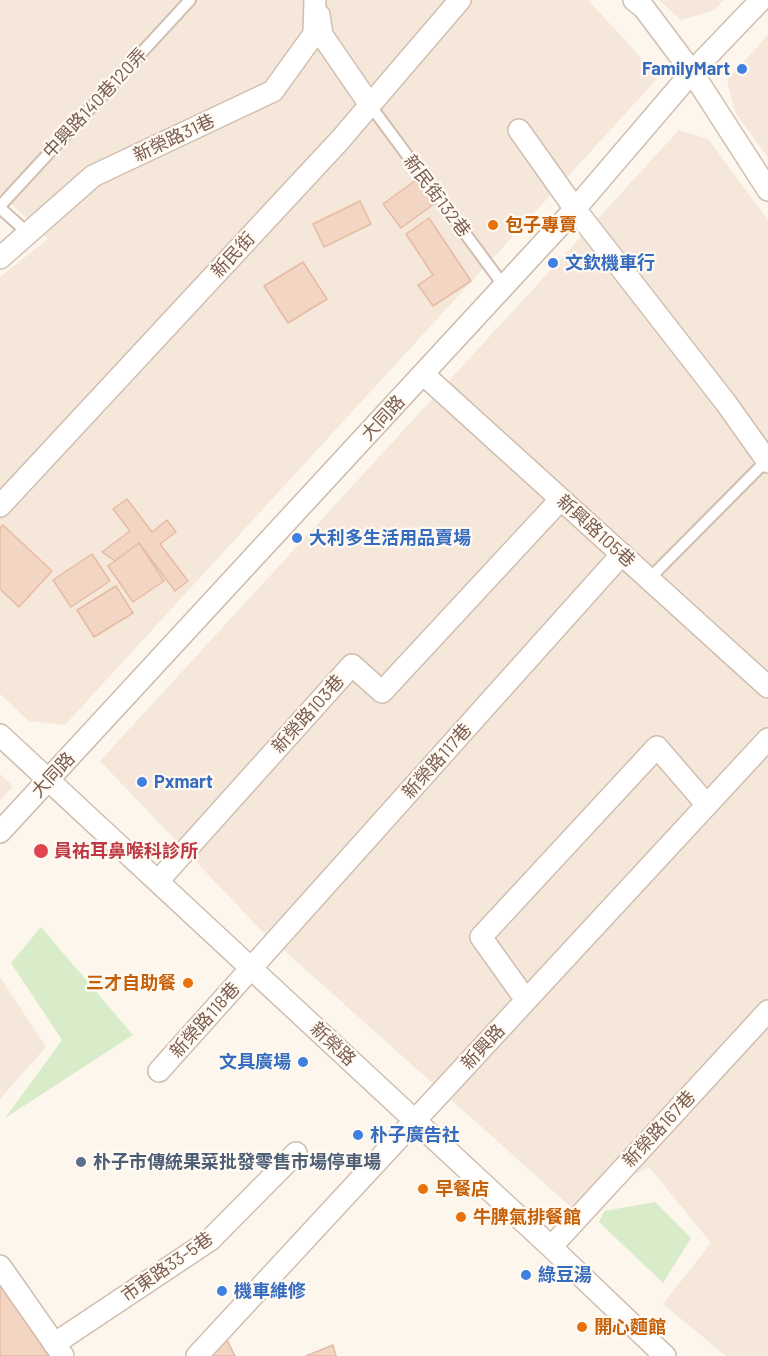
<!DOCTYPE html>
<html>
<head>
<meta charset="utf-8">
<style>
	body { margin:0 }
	canvas { display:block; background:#fdf6ec }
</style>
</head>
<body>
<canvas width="768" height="1356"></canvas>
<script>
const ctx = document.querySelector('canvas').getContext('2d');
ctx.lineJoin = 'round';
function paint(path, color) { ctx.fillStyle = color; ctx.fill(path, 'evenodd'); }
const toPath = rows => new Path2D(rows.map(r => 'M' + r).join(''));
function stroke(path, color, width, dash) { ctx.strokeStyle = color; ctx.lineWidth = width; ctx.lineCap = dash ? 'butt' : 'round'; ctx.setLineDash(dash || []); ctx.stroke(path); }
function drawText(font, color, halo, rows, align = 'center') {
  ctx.font = font + ' Barlow,"Noto Sans TC",sans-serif'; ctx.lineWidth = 4.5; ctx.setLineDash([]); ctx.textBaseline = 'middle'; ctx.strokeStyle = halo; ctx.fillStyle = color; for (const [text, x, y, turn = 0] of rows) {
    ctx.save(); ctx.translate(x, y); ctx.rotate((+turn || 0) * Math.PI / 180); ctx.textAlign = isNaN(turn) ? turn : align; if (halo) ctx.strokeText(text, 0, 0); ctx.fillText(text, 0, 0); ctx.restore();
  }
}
paint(toPath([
	[0,0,588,0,635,51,657,79,65,725,29,721,0,694,0,277,48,239,0,193],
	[659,0,724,0,714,10,681,20],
	[768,35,768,158,735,112,727,80],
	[679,130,708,139,768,220,768,1356,726,1356,663,1304,711,1243,649,1167,571,1207,259,928,100,761],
	[0,774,13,786,0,801],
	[0,977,46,1047,0,1099]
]), '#f5e8da');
paint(toPath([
	[41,927,133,1035,5,1118,62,1040,11,963],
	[655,1202,691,1238,663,1283,599,1222,604,1211]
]), '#d8ecc9');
const building = toPath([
	[416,180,434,204,401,228,383,204,416,180],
	[360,201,371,224,324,247,313,224,360,201],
	[429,218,471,281,433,306,418,285,433,275,406,234,429,218],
	[303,262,327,299,288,323,264,286,303,262],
	[127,499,152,532,167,520,176,532,160,544,188,581,175,591,139,543,115,561,102,552,130,531,113,509,127,499],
	[3,525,52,571,19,607,0,589,0,528,3,525],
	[139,543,164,581,133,602,108,566,139,543],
	[92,554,110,581,71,607,53,580,92,554],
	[116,586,133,613,94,637,77,610,116,586],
	[0,1285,49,1356,0,1356,0,1285],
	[227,1340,235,1356,211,1356,227,1340],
	[333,1345,336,1356,306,1356,333,1345]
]);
paint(building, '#f3d5c3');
stroke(building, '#e6bba3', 1.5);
const lane = toPath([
	[370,105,504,286],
	[0,206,190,0],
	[0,208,29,234],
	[649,579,767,460]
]);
const street = toPath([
	[634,0,644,8,692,72,768,190],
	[319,15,322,35,370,105],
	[519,130,575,209,726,403,768,462],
	[0,258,93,176,273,91,314,34,315,0],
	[423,374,768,687],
	[0,506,340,140,460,0],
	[0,735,551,1247,665,1356],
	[0,832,575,209,692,72,761,0],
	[158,881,352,665,382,692,561,499],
	[526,1000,481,937,657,747,707,805],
	[159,1071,622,554],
	[551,1247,768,1011],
	[0,1266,63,1356],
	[54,1344,210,1240,296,1153],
	[197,1356,768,739]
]);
stroke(lane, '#d1beb0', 14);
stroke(street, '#d1beb0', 24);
stroke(lane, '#fff', 10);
stroke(street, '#fff', 21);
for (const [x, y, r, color] of [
	[742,69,6,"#3f7fe0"],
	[493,225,6,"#e8710a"],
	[553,263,6,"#3f7fe0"],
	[297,538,6,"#3f7fe0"],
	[142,782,6,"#3f7fe0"],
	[41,851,8,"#e0444e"],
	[188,983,6,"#e8710a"],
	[303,1062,6,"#3f7fe0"],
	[358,1135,6,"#3f7fe0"],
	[81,1162,6,"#5c6f8a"],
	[423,1189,6,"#e8710a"],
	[461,1217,6,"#e8710a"],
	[526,1275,6,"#3f7fe0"],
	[222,1291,6,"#3f7fe0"],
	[582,1327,6,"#e8710a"]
]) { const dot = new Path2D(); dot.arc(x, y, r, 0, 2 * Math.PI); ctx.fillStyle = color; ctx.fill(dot); stroke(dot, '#fffaf3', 2); }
drawText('bold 18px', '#366cbe', '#fffaf3', [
	["FamilyMart",730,69,"right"],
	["文欽機車行",565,263],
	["大利多生活用品賣場",309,538],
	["Pxmart",154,782],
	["文具廣場",291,1062,"right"],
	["朴子廣告社",370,1135],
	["綠豆湯",538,1275],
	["機車維修",234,1291]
], 'left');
drawText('18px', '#7a5c4d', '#fffaf3', [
	["中興路140巷120弄",95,103,-47],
	["新榮路31巷",174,138,-25],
	["新民街132巷",437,196,53],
	["新民街",233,255,-47],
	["大同路",383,418,-47],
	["新興路105巷",596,531,42],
	["新榮路103巷",308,714,-48],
	["新榮路117巷",437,761,-48],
	["大同路",53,775,-47],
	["新榮路118巷",205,1020,-48],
	["新榮路",333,1044,43],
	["新興路",483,1047,-47],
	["新榮路167巷",659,1129,-47],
	["市東路33-5巷",167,1267,-35]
]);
drawText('bold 18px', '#c56008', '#fffaf3', [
	["包子專賣",505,225],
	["三才自助餐",176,983,"right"],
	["早餐店",435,1189],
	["牛脾氣排餐館",473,1217],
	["開心麵館",594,1327]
], 'left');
drawText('bold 18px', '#be3a42', '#fffaf3', [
	["員祐耳鼻喉科診所",54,851]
], 'left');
drawText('bold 18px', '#4e5e75', '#fffaf3', [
	["朴子市傳統果菜批發零售市場停車場",93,1162]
], 'left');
</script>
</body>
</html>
